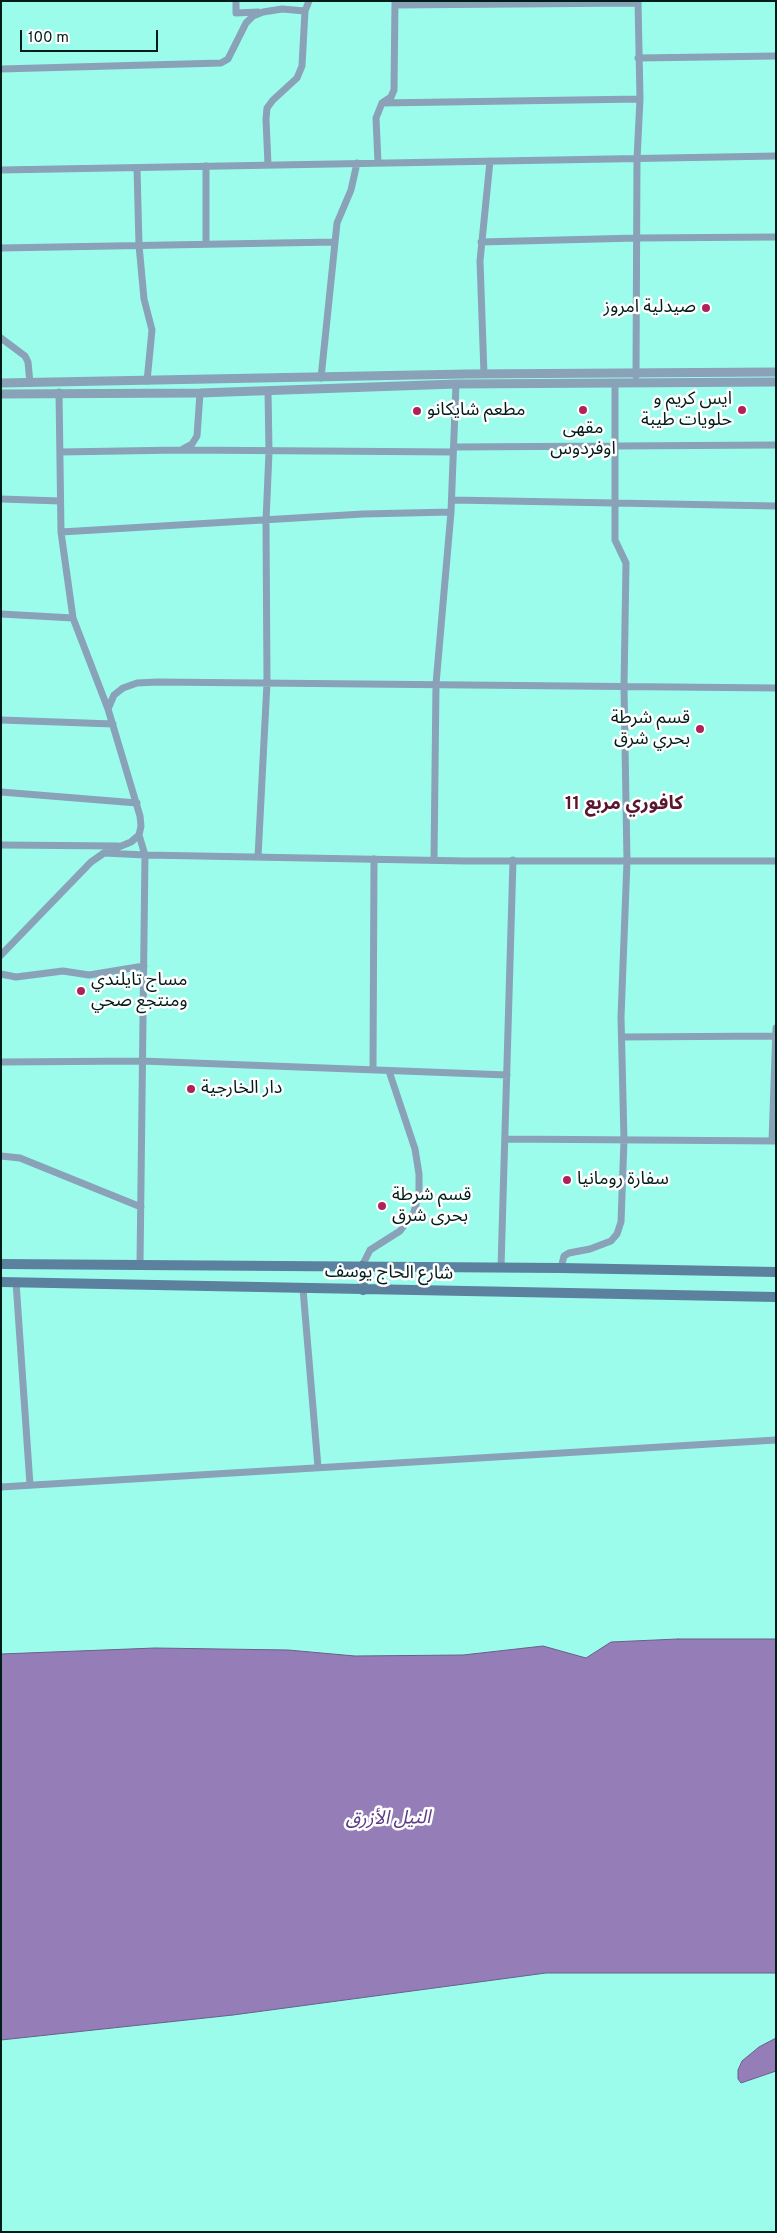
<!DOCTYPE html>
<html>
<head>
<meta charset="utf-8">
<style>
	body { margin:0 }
	#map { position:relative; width:777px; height:2233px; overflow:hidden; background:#9cfcec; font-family:Overpass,sans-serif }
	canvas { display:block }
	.frame { position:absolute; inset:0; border:2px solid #001d19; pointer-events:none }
	.scale { position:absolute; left:20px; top:30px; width:138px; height:22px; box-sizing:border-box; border:2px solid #001d19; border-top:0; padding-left:6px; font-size:15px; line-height:18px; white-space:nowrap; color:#001d19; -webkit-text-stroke:4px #fff; paint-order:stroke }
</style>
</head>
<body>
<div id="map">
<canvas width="777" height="2233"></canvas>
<div class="frame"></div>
<div class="scale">100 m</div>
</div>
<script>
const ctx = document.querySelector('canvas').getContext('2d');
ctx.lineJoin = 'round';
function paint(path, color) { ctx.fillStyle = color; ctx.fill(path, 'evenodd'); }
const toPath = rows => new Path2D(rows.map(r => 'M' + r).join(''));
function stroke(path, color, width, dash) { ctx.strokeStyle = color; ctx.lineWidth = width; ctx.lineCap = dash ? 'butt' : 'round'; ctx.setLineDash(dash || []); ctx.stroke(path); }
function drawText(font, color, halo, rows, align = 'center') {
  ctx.font = font + ' Overpass,"Noto Sans Arabic",sans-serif'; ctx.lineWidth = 5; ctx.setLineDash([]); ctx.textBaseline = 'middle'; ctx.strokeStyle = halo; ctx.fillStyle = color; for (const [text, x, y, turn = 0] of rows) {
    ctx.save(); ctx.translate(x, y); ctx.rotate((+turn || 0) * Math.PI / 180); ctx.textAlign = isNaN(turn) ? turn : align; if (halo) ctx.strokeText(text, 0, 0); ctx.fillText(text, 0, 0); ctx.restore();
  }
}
const water = toPath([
	[678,1639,776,1639,776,1973,546,1973,233,2015,1,2040,1,1654,155,1648,288,1650,355,1656,463,1655,543,1646,586,1658,611,1642,678,1639],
	[776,2038,776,2071,741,2083,738,2079,738,2070,742,2061,759,2047,776,2038]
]);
paint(water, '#957db8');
stroke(water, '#686088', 1);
stroke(toPath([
	[236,1,236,13,258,12],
	[395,5,638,3],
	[638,58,776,56],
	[1,69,221,63,228,59,246,23,253,16,263,12,282,9,305,11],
	[382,103,640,99],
	[378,163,376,118,382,103,391,97,394,90,395,2],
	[268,165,266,119,267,108,273,100,297,78,302,66,305,11,309,1],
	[206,166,206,244],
	[137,168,139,245,144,299,152,330,147,381],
	[1,170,776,156],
	[481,242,637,238,776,237],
	[1,248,334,242],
	[1,338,25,356,28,362,30,383],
	[484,374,480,261,490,161],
	[636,376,637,159,640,99,638,1],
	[321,378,337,223,351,190,357,163],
	[454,447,776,445],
	[181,450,453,452],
	[60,452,181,450,192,444,197,436,200,393],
	[1,499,60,501],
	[452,500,776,506],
	[61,532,363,514,451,512],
	[1,614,73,618],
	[108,709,114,695,123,688,137,683,157,682,776,688],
	[1,720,113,724],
	[1,792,137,803],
	[139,835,145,855,140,1264],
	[1,845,118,846],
	[104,853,145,855,466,861,776,861],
	[258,857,267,683,266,521,269,452,268,390],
	[434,860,436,684,451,512,456,384],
	[1,955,91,862,104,853,131,842,139,835,141,826,140,816,108,709,73,618,61,532,59,392],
	[1,974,16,977,63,971,89,975,144,966],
	[622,1037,776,1036],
	[1,1062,142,1061,507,1075],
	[373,1070,374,859],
	[505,1139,776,1141],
	[772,1141,776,1028],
	[1,1156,20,1158,141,1207],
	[362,1266,370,1250,400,1231,414,1212,419,1193,419,1174,415,1149,389,1071],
	[501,1267,513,860],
	[561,1268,564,1256,569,1253,590,1249,611,1241,617,1234,621,1222,624,1140,621,1017,627,861,624,687,626,563,615,540,615,384],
	[16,1282,30,1485],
	[303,1289,318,1467],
	[1,1487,776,1440]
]), '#89a2b7', 7);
stroke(toPath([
	[1,383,467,374,776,372],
	[1,394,200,393,456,384,776,382]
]), '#89a2b7', 9);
stroke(toPath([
	[1,1264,561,1268,776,1272],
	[362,1266,363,1290],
	[1,1282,776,1297]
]), '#5b819e', 10);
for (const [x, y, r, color] of [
	[706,308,5,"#af225b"],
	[583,410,5,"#af225b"],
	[742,410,5,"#af225b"],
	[417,411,5,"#af225b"],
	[700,729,5,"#af225b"],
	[81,991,5,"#af225b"],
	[191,1089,5,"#af225b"],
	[567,1180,5,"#af225b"],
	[382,1206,5,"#af225b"]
]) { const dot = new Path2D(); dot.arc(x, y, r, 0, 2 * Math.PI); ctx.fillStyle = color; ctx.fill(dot); stroke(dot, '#fff', 2); }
drawText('18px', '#001d19', '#fff', [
	["صيدلية امروز",696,308,"right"],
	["ايس كريم و",732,400,"right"],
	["حلويات طيبة",732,421,"right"],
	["مطعم شايكانو",427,411],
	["مقهى",583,429,"center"],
	["اوفردوس",583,450,"center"],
	["قسم شرطة",690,719,"right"],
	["بحري شرق",690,740,"right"],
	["مساج تايلندي",91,981],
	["ومنتجع صحي",91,1002],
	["دار الخارجية",201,1089],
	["سفارة رومانيا",577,1180],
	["قسم شرطة",392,1196],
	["بحرى شرق",392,1217]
], 'left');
drawText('18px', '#001d19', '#fff', [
	["شارع الحاج يوسف",389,1274,1]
]);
drawText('bold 19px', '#59162f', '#fff', [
	["كافوري مربع 11",624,805]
]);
drawText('italic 19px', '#5d3b85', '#fff', [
	["النيل الأزرق",388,1820,-1]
]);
</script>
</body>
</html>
